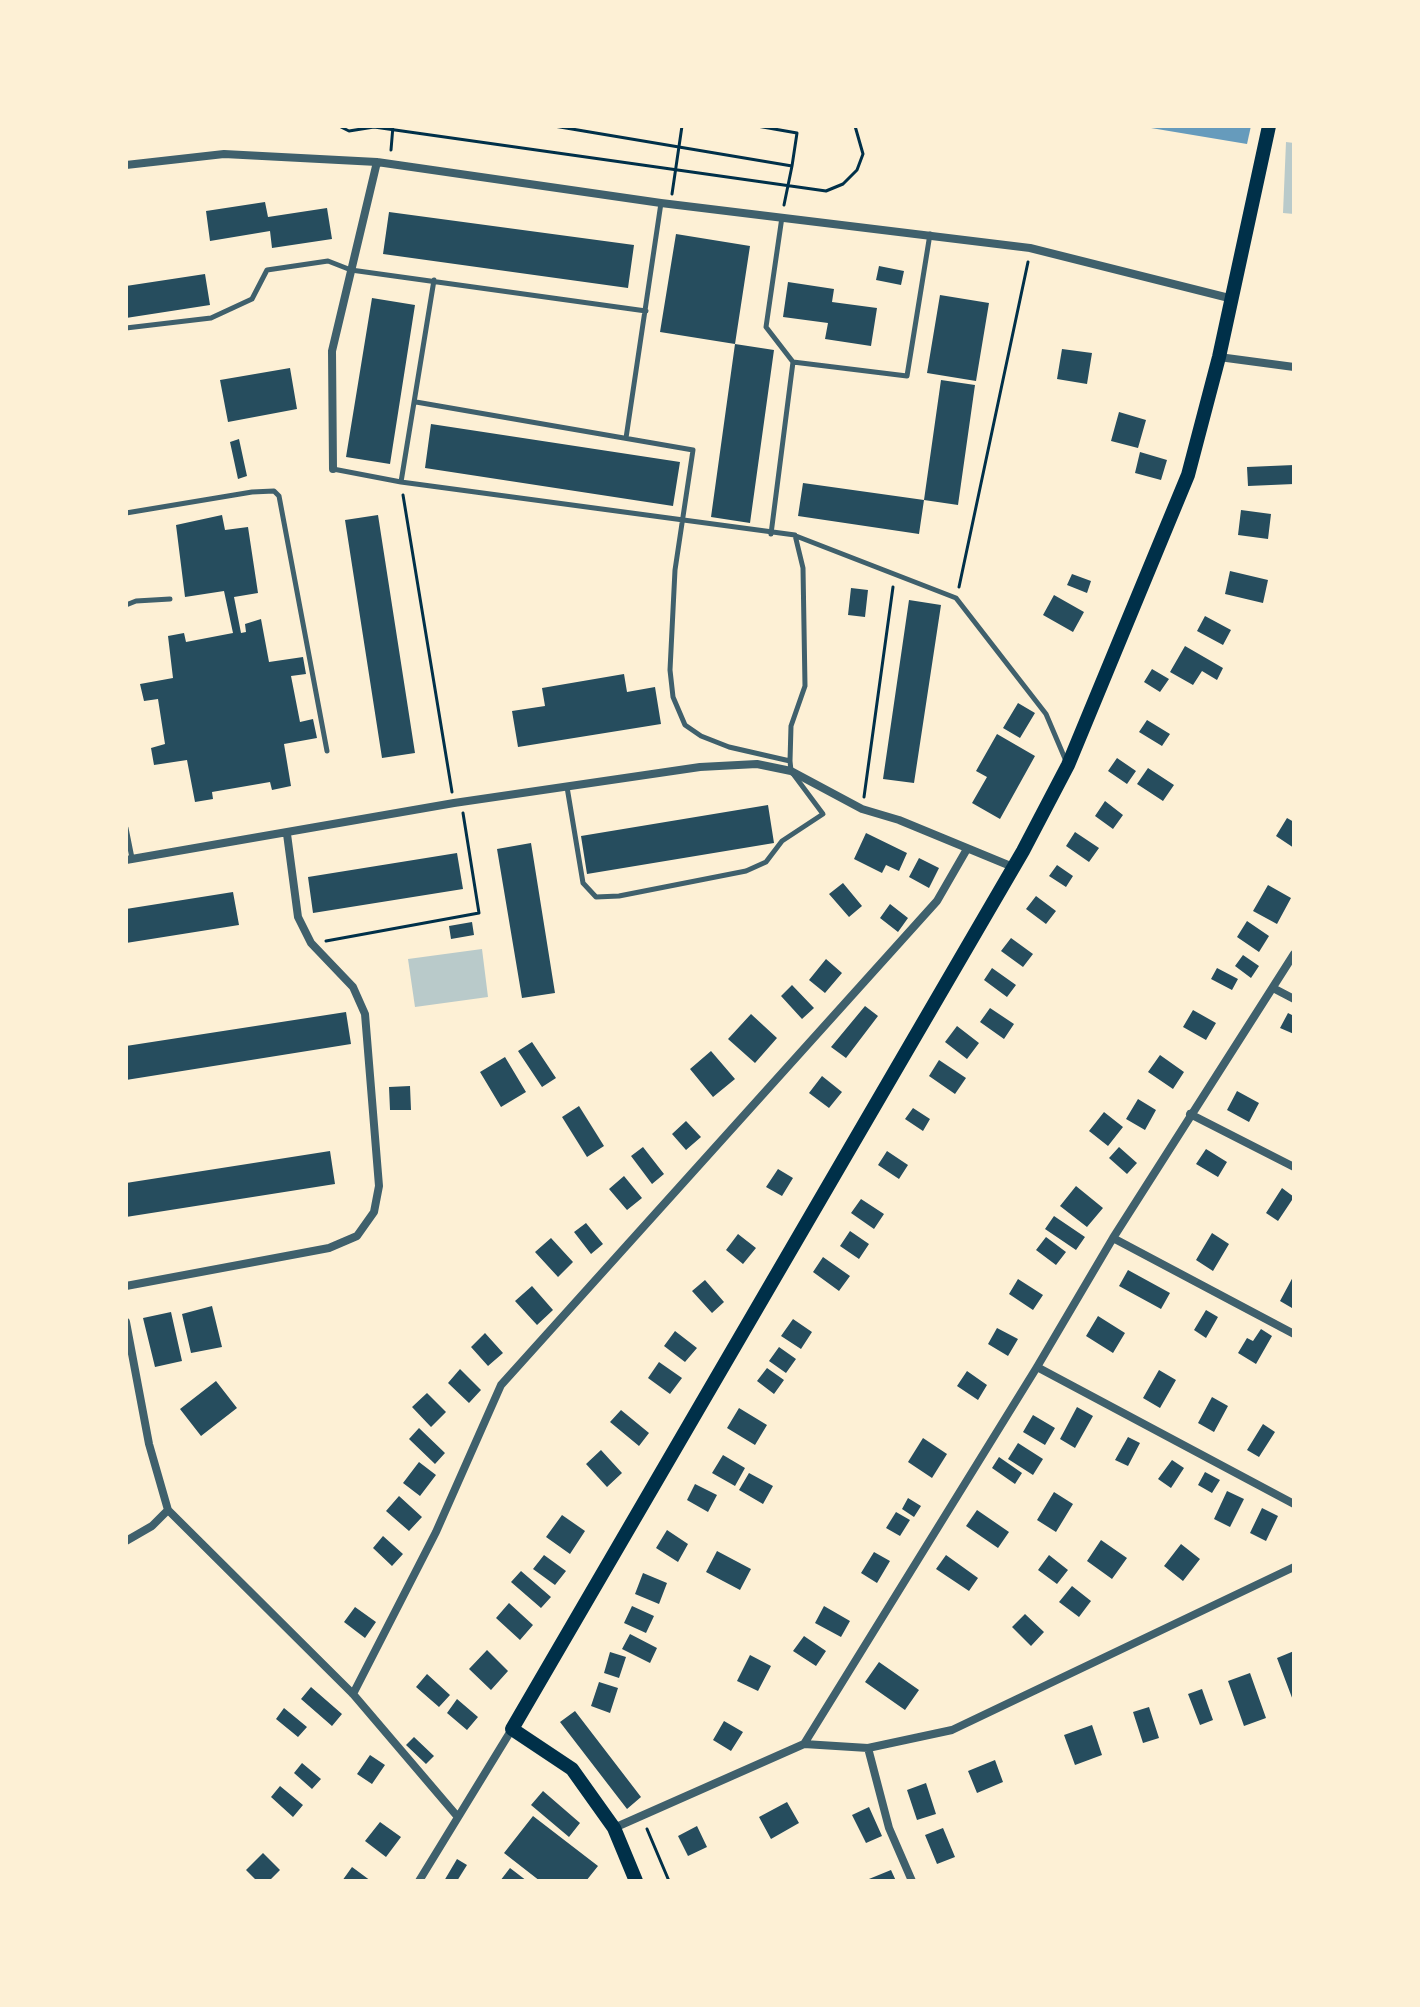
<!DOCTYPE html>
<html>
<head>
<meta charset="utf-8">
<style>
	body { margin:0 }
	#map { position:relative; width:1420px; height:2007px; overflow:hidden; background:#fdf0d5; font-family:"DejaVu Sans",sans-serif }
	canvas { display:block }
	.frame { position:absolute; inset:0; border:128px solid #fdf0d5; pointer-events:none }
</style>
</head>
<body>
<div id="map">
<canvas width="1420" height="2007"></canvas>
<div class="frame"></div>
</div>
<script>
const ctx = document.querySelector('canvas').getContext('2d');
ctx.lineJoin = 'round';
function paint(path, color) { ctx.fillStyle = color; ctx.fill(path, 'evenodd'); }
const toPath = rows => new Path2D(rows.map(r => 'M' + r).join(''));
function stroke(path, color, width, dash) { ctx.strokeStyle = color; ctx.lineWidth = width; ctx.lineCap = dash ? 'butt' : 'round'; ctx.setLineDash(dash || []); ctx.stroke(path); }
paint(toPath([
	[1286,142,1294,143,1294,214,1283,213],
	[482,949,488,997,415,1007,408,959]
]), '#b9caca');
paint(toPath([
	[1139,126,1251,126,1247,144]
]), '#669bbc');
paint(toPath([
	[265,202,268,217,327,208,332,239,272,248,270,231,210,241,206,211],
	[389,212,634,245,628,288,383,254],
	[676,234,750,246,735,344,660,332],
	[879,266,904,271,901,285,876,280],
	[205,274,210,305,126,318,126,286],
	[788,282,834,289,832,302,877,308,871,346,825,339,828,323,783,317],
	[940,295,989,303,976,381,927,373],
	[372,298,415,305,390,464,346,457],
	[735,344,774,350,750,523,711,517],
	[1062,349,1092,353,1087,384,1057,379],
	[290,368,297,409,228,422,220,380],
	[941,380,975,385,958,505,924,500],
	[1119,412,1146,420,1138,448,1111,441],
	[431,424,680,462,673,506,425,468],
	[239,439,247,476,238,479,230,442],
	[1140,452,1167,460,1161,480,1135,473],
	[1294,465,1294,484,1248,486,1247,467],
	[803,483,924,500,919,534,798,516],
	[1241,510,1271,514,1268,539,1238,535],
	[222,515,225,530,248,527,258,593,234,597,241,633,246,632,245,624,261,619,269,662,303,657,306,674,291,676,300,722,313,719,317,738,284,744,291,786,272,790,270,782,212,792,213,799,195,802,187,760,154,765,151,748,165,744,158,699,144,701,140,684,173,678,168,636,184,633,186,642,233,633,224,591,185,597,176,525],
	[378,515,415,753,382,758,345,520],
	[1230,571,1268,580,1263,603,1225,594],
	[1072,574,1091,581,1087,593,1067,585],
	[851,588,868,590,865,617,848,615],
	[1054,595,1084,612,1073,632,1043,615],
	[909,600,941,605,914,783,883,779],
	[1205,616,1231,630,1223,645,1197,631],
	[1185,646,1223,668,1217,680,1202,671,1193,685,1170,672],
	[1152,669,1169,679,1160,692,1144,682],
	[624,674,627,692,655,687,661,724,518,747,512,711,545,706,542,688],
	[1018,703,1035,713,1020,738,1003,728],
	[1147,720,1170,734,1162,746,1139,732],
	[997,734,1035,756,1000,819,972,803,987,777,976,771],
	[1117,758,1136,771,1127,784,1108,771],
	[1148,768,1174,785,1163,801,1137,784],
	[1105,801,1123,815,1113,829,1095,816],
	[768,805,774,843,587,874,581,836],
	[1287,818,1294,822,1294,848,1276,836],
	[1075,832,1099,848,1089,862,1066,846],
	[866,833,907,853,899,871,886,865,882,873,854,859],
	[531,843,555,993,522,998,497,849],
	[457,853,463,889,313,913,308,877],
	[919,858,939,868,929,888,909,877],
	[1057,865,1073,876,1066,887,1049,876],
	[843,883,862,906,849,917,829,894],
	[1268,885,1291,898,1277,924,1253,911],
	[233,892,239,925,126,943,126,909],
	[1036,896,1056,911,1046,924,1026,909],
	[890,904,908,918,898,932,880,918],
	[1247,921,1269,936,1259,952,1237,937],
	[472,922,474,935,451,939,449,926],
	[1011,938,1033,954,1023,967,1001,951],
	[1243,955,1259,966,1251,978,1235,966],
	[826,959,842,973,825,993,809,980],
	[992,968,1016,985,1007,997,984,980],
	[1217,968,1238,979,1232,990,1211,979],
	[792,985,814,1008,802,1019,781,996],
	[865,1006,878,1016,846,1058,831,1047],
	[990,1008,1014,1024,1004,1039,980,1022],
	[1193,1010,1216,1023,1206,1040,1183,1027],
	[346,1012,351,1044,126,1080,126,1046],
	[1288,1013,1294,1016,1294,1034,1280,1028],
	[751,1014,777,1038,755,1063,728,1039],
	[957,1026,979,1043,967,1059,945,1042],
	[532,1042,556,1078,542,1087,518,1051],
	[711,1051,735,1079,713,1097,690,1069],
	[1160,1055,1184,1072,1173,1089,1148,1072],
	[505,1057,526,1092,501,1107,480,1072],
	[939,1060,966,1078,955,1094,929,1076],
	[822,1076,842,1092,829,1108,809,1093],
	[410,1086,411,1110,390,1110,389,1087],
	[1237,1091,1259,1103,1249,1122,1227,1110],
	[1138,1099,1156,1110,1145,1130,1126,1119],
	[579,1106,604,1146,587,1157,562,1117],
	[913,1108,930,1119,923,1131,905,1119],
	[1104,1112,1123,1127,1108,1146,1089,1131],
	[686,1121,701,1137,686,1150,672,1134],
	[643,1147,664,1174,652,1184,631,1156],
	[1119,1147,1137,1163,1127,1174,1109,1158],
	[1206,1149,1227,1162,1218,1177,1196,1164],
	[330,1151,335,1184,126,1217,126,1183],
	[887,1151,908,1165,899,1179,878,1165],
	[778,1169,793,1178,782,1196,766,1187],
	[624,1176,642,1198,627,1210,609,1189],
	[1076,1186,1103,1208,1087,1227,1060,1206],
	[1282,1188,1294,1197,1278,1221,1266,1213],
	[861,1199,884,1214,874,1229,851,1213],
	[1054,1216,1085,1237,1076,1250,1045,1229],
	[586,1223,603,1244,591,1254,574,1232],
	[850,1231,869,1244,859,1259,840,1246],
	[1212,1233,1229,1244,1213,1271,1196,1260],
	[738,1234,756,1248,743,1264,726,1250],
	[1046,1237,1066,1252,1056,1265,1036,1250],
	[551,1238,573,1262,558,1277,535,1252],
	[823,1257,850,1276,839,1291,813,1272],
	[1128,1270,1170,1293,1161,1309,1119,1286],
	[1294,1275,1294,1304,1292,1308,1280,1301],
	[1018,1279,1043,1295,1033,1310,1009,1294],
	[705,1280,724,1302,712,1313,692,1291],
	[532,1286,553,1310,537,1325,515,1301],
	[212,1306,222,1347,191,1353,182,1314],
	[1206,1310,1218,1317,1206,1338,1194,1330],
	[171,1312,182,1361,155,1367,143,1318],
	[1098,1316,1125,1333,1113,1353,1086,1336],
	[793,1319,812,1332,801,1349,781,1336],
	[997,1328,1018,1339,1008,1356,988,1344],
	[1261,1329,1272,1336,1256,1364,1238,1353,1247,1338,1253,1341],
	[675,1331,697,1348,685,1362,664,1346],
	[485,1333,503,1353,488,1366,471,1347],
	[779,1347,796,1359,786,1373,769,1361],
	[659,1362,682,1378,670,1394,648,1378],
	[767,1368,784,1380,774,1394,757,1381],
	[460,1369,481,1390,469,1403,448,1383],
	[1159,1370,1176,1380,1160,1408,1143,1398],
	[967,1371,987,1385,978,1400,957,1386],
	[216,1381,237,1408,201,1436,180,1409],
	[427,1393,446,1412,431,1427,412,1407],
	[1212,1397,1228,1406,1214,1432,1198,1423],
	[1077,1407,1093,1416,1075,1448,1060,1439],
	[739,1408,767,1425,755,1445,727,1428],
	[621,1410,649,1433,639,1446,610,1422],
	[1033,1415,1055,1428,1045,1445,1023,1432],
	[1263,1424,1275,1432,1259,1457,1247,1450],
	[419,1428,445,1453,435,1464,409,1439],
	[1128,1437,1140,1443,1128,1466,1115,1460],
	[923,1438,947,1454,932,1478,908,1462],
	[1018,1443,1043,1459,1033,1475,1008,1459],
	[601,1450,622,1473,607,1487,586,1464],
	[723,1455,745,1468,735,1486,712,1473],
	[999,1457,1022,1473,1015,1484,992,1468],
	[1172,1460,1184,1468,1171,1488,1158,1479],
	[419,1462,436,1475,420,1496,403,1483],
	[1205,1472,1220,1480,1212,1493,1198,1485],
	[749,1473,773,1486,763,1504,739,1490],
	[695,1484,717,1495,708,1512,687,1500],
	[1227,1491,1244,1499,1230,1527,1214,1519],
	[1054,1492,1073,1504,1056,1532,1037,1520],
	[399,1496,422,1517,409,1531,386,1511],
	[908,1498,921,1506,914,1517,902,1509],
	[1262,1508,1278,1516,1266,1541,1250,1533],
	[977,1510,1009,1532,998,1548,966,1526],
	[896,1512,910,1520,900,1536,886,1528],
	[562,1515,585,1531,570,1554,546,1537],
	[667,1530,688,1544,678,1562,656,1548],
	[383,1536,403,1554,392,1566,373,1548],
	[1101,1540,1127,1558,1112,1579,1087,1561],
	[1181,1544,1200,1559,1183,1581,1164,1566],
	[717,1551,751,1569,740,1590,706,1572],
	[874,1552,890,1561,877,1583,861,1573],
	[544,1555,566,1571,555,1585,533,1569],
	[946,1555,978,1578,969,1591,936,1569],
	[1049,1555,1068,1570,1057,1584,1038,1570],
	[521,1571,551,1597,541,1608,511,1582],
	[643,1573,667,1583,659,1604,635,1594],
	[1072,1586,1091,1601,1079,1617,1059,1602],
	[509,1603,533,1625,520,1640,496,1618],
	[632,1606,654,1616,646,1633,624,1623],
	[824,1606,850,1621,841,1637,815,1623],
	[355,1607,376,1622,365,1638,344,1622],
	[1025,1614,1044,1632,1031,1646,1012,1627],
	[630,1634,657,1648,650,1663,622,1649],
	[804,1636,826,1651,816,1666,793,1651],
	[487,1650,508,1671,491,1690,469,1669],
	[1294,1651,1294,1703,1277,1658],
	[610,1652,626,1657,619,1678,604,1673],
	[750,1655,771,1666,758,1691,737,1681],
	[879,1662,919,1690,905,1710,865,1682],
	[1250,1673,1266,1718,1244,1726,1228,1681],
	[427,1674,450,1695,439,1707,416,1687],
	[599,1682,618,1688,610,1713,591,1706],
	[311,1687,342,1714,332,1726,301,1699],
	[1202,1689,1213,1720,1200,1725,1188,1694],
	[457,1699,478,1717,467,1730,447,1713],
	[1149,1707,1159,1738,1143,1743,1133,1712],
	[284,1708,307,1727,298,1737,276,1719],
	[575,1711,641,1797,627,1809,560,1722],
	[724,1721,743,1732,731,1751,713,1740],
	[1092,1725,1102,1755,1075,1765,1064,1735],
	[414,1737,434,1756,426,1764,406,1745],
	[370,1755,385,1765,372,1784,357,1774],
	[995,1760,1003,1782,977,1793,968,1771],
	[302,1763,321,1779,312,1789,294,1773],
	[926,1783,936,1814,917,1820,907,1790],
	[280,1786,303,1805,293,1817,271,1797],
	[543,1791,580,1823,569,1837,531,1805],
	[787,1802,799,1823,771,1839,759,1817],
	[869,1807,882,1836,866,1843,852,1815],
	[533,1816,598,1866,586,1881,540,1881,504,1853],
	[380,1822,401,1837,386,1857,365,1841],
	[697,1826,707,1847,688,1856,678,1836],
	[943,1828,955,1857,937,1864,925,1835],
	[263,1853,280,1870,269,1881,257,1881,246,1870],
	[457,1859,467,1865,457,1881,444,1881],
	[352,1867,371,1881,342,1881],
	[510,1868,527,1881,500,1881],
	[891,1870,896,1881,864,1881]
]), '#264d5e');
stroke(toPath([
	[339,126,349,131,374,127,826,191,843,184,857,170,863,154,855,126],
	[403,126,406,126],
	[554,126,792,166,797,133,757,126],
	[391,150,393,126],
	[672,194,682,126],
	[784,205,792,166],
	[403,495,452,792],
	[959,587,1028,262],
	[864,797,893,587],
	[326,941,479,913,463,813],
	[647,1829,669,1881]
]), '#003049', 3);
stroke(toPath([
	[782,217,766,327,793,362,907,376,930,234],
	[126,328,211,318,252,299,267,270,328,261,351,270,646,311],
	[416,402,693,450,675,570,670,670,673,697,685,725,701,736,729,747,790,761],
	[626,438,661,203],
	[333,469,401,482,795,535,803,568,805,686,791,726,790,761,791,771,823,814,782,841,766,862,746,871,619,896,596,897,583,883,567,787],
	[401,482,434,280],
	[126,513,252,492,274,491,279,496,327,751],
	[771,534,793,362],
	[796,536,956,598,1046,714,1066,761],
	[126,605,136,601,170,599],
	[126,828,132,858]
]), '#3f606c', 5);
stroke(toPath([
	[126,165,224,154,377,162,661,203,1030,248,1229,298],
	[1219,357,1294,367],
	[333,469,332,351,377,162],
	[126,860,454,803,700,767,757,764,791,771,862,809,899,820,1013,867],
	[1273,988,1294,999],
	[1190,1114,1294,1167],
	[1113,1238,1294,1334],
	[126,1286,329,1248,357,1236,374,1212,379,1186,365,1014,353,987,311,943,298,917,287,834],
	[126,1322,149,1444,168,1510,353,1694,457,1816],
	[1037,1367,1294,1504],
	[126,1541,152,1526,168,1510],
	[353,1694,436,1532,501,1385,937,901,967,849],
	[804,1744,1037,1367,1113,1238,1294,954],
	[868,1748,889,1828,912,1881],
	[614,1828,804,1744,868,1748,952,1730,1294,1567],
	[419,1881,512,1729]
]), '#3f606c', 8);
stroke(toPath([
	[636,1881,614,1828,572,1769,512,1729,1023,851,1068,765,1188,475,1219,357,1269,126]
]), '#003049', 14);
</script>
</body>
</html>
